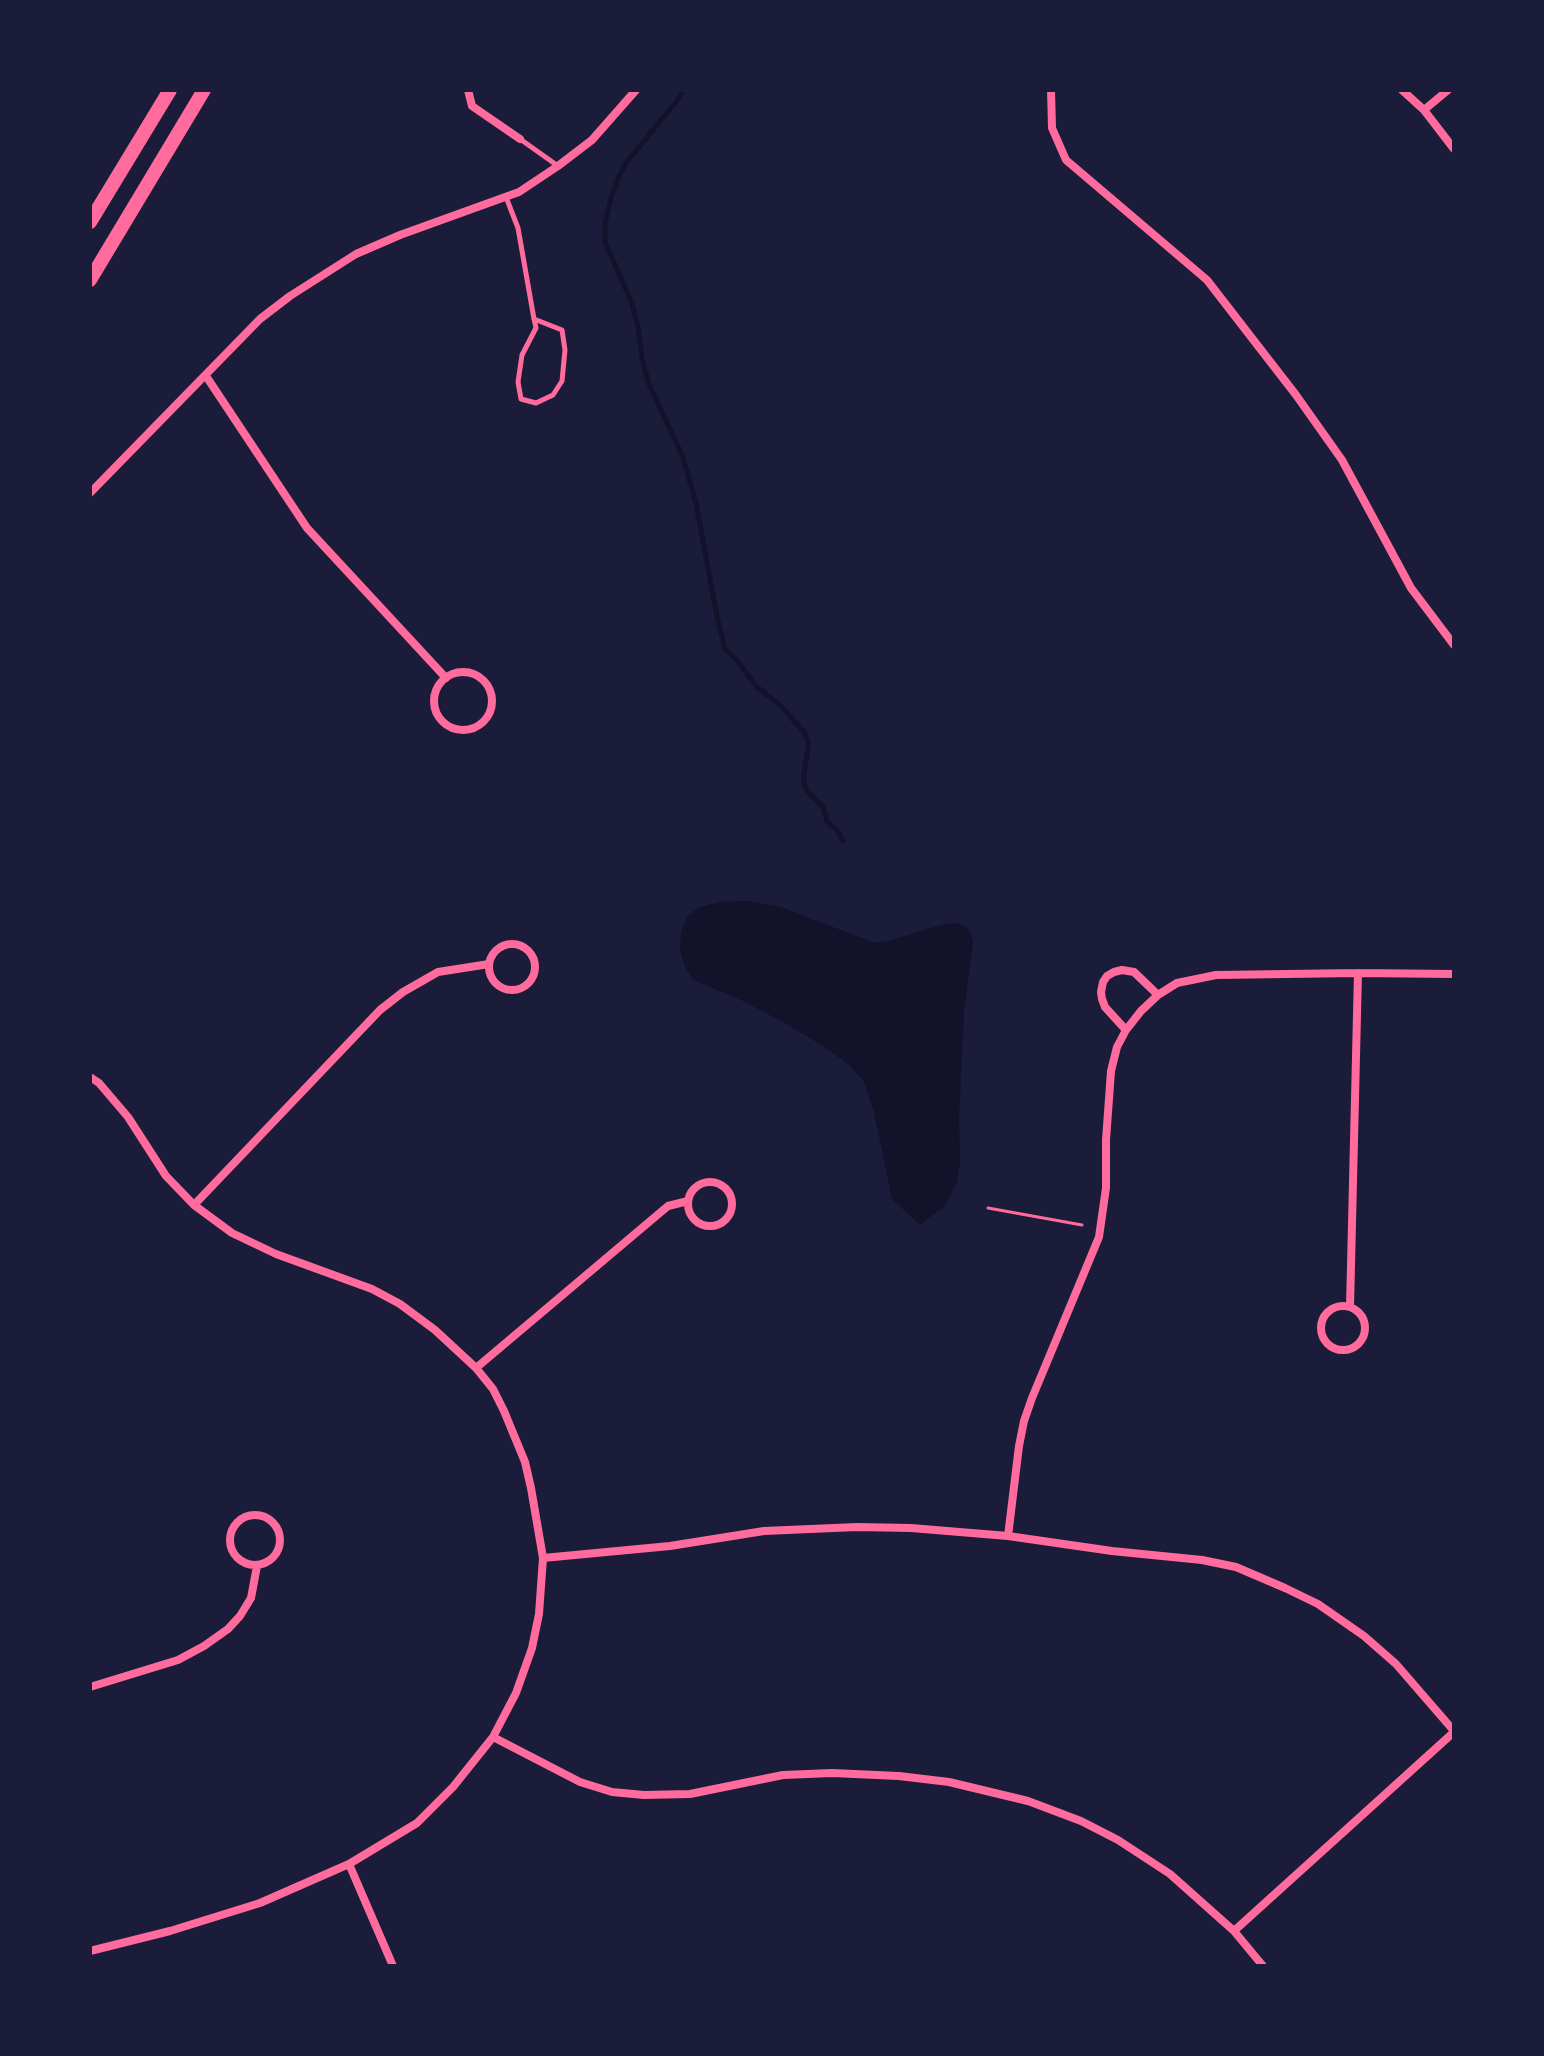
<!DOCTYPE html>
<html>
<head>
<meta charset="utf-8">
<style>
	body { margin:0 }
	#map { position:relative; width:1544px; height:2056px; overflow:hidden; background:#1b1b3a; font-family:Mulish,sans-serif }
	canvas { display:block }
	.frame { position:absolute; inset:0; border:92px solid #1b1b3a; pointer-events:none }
</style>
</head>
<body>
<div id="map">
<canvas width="1544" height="2056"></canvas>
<div class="frame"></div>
</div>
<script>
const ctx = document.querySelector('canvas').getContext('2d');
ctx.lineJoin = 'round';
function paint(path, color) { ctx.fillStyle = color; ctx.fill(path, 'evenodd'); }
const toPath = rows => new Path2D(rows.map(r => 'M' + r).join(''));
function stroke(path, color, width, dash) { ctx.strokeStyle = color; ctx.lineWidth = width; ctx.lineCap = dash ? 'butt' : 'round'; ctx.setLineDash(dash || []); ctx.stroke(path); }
paint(toPath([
	[748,901,781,907,872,942,884,942,945,924,956,923,965,926,970,932,973,942,964,1011,959,1118,960,1161,957,1183,944,1206,920,1225,892,1199,874,1112,864,1082,849,1065,828,1049,783,1022,743,1001,694,980,685,967,680,950,681,932,687,917,699,907,720,902]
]), '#12122b');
stroke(toPath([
	[683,90,676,102,625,164,619,176,611,198,605,223,605,242,631,301,638,326,642,359,649,384,682,455,696,503,717,616,725,649,736,659,756,686,781,706,804,732,808,741,808,750,804,773,804,783,807,791,823,807,827,821,837,830,843,841]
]), '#12122b', 5);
stroke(toPath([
	[988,1208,1082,1225]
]), '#ff6b9d', 3);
stroke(toPath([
	[520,139,558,166],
	[506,197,518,228,534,319,536,328,522,355,518,382,521,399,536,403,553,395,562,381,565,350,562,330,534,319]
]), '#ff6b9d', 5);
stroke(toPath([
	[468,90,472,106,520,139],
	[1051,90,1052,128,1066,160,1207,280,1296,395,1342,460,1411,588,1454,645],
	[1402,90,1424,110,1454,149],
	[1424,110,1448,90],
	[206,376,307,528,446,678],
	[90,493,260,319,290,296,356,254,400,235,519,192,558,166,592,140,636,90],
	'434 701a29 29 0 1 1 58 0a29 29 0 1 1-58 0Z',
	'489 967a23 23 0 1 1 46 0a23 23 0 1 1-46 0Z',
	[1126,1030,1105,1007,1102,999,1101,992,1103,982,1107,976,1114,972,1122,970,1134,972,1158,995],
	[90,1077,99,1083,128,1117,166,1176,194,1205,232,1233,276,1254,372,1289,400,1304,435,1330,476,1368,493,1389,504,1411,525,1462,531,1488,543,1558,539,1614,532,1648,516,1693,493,1737,453,1787,417,1823,349,1864,260,1903,170,1931,90,1951],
	'688 1204a22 22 0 1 1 44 0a22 22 0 1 1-44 0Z',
	[194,1205,380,1010,403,992,438,972,489,964],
	'1321 1328a22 22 0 1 1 44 0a22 22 0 1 1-44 0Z',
	[1350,1307,1358,973],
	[476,1368,668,1206,688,1201],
	'230 1540a25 25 0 1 1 50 0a25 25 0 1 1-50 0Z',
	[1008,1536,1019,1446,1024,1421,1032,1398,1099,1237,1106,1188,1106,1140,1111,1071,1117,1047,1126,1030,1141,1011,1158,995,1177,983,1216,975,1358,973,1454,974],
	[543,1558,670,1546,764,1531,857,1527,911,1528,1008,1536,1112,1551,1202,1560,1236,1567,1285,1588,1318,1604,1364,1636,1396,1664,1454,1731],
	[90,1687,178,1660,204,1646,228,1629,240,1616,251,1598,257,1566],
	[493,1737,580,1782,612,1792,644,1795,690,1794,783,1775,832,1773,899,1776,949,1782,1028,1801,1081,1821,1118,1840,1170,1874,1234,1931,1263,1966],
	[349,1864,393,1966],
	[1234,1931,1454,1732]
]), '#ff6b9d', 8);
stroke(toPath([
	[90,222,170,90],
	[90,280,204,90]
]), '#ff6b9d', 14);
</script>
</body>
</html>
